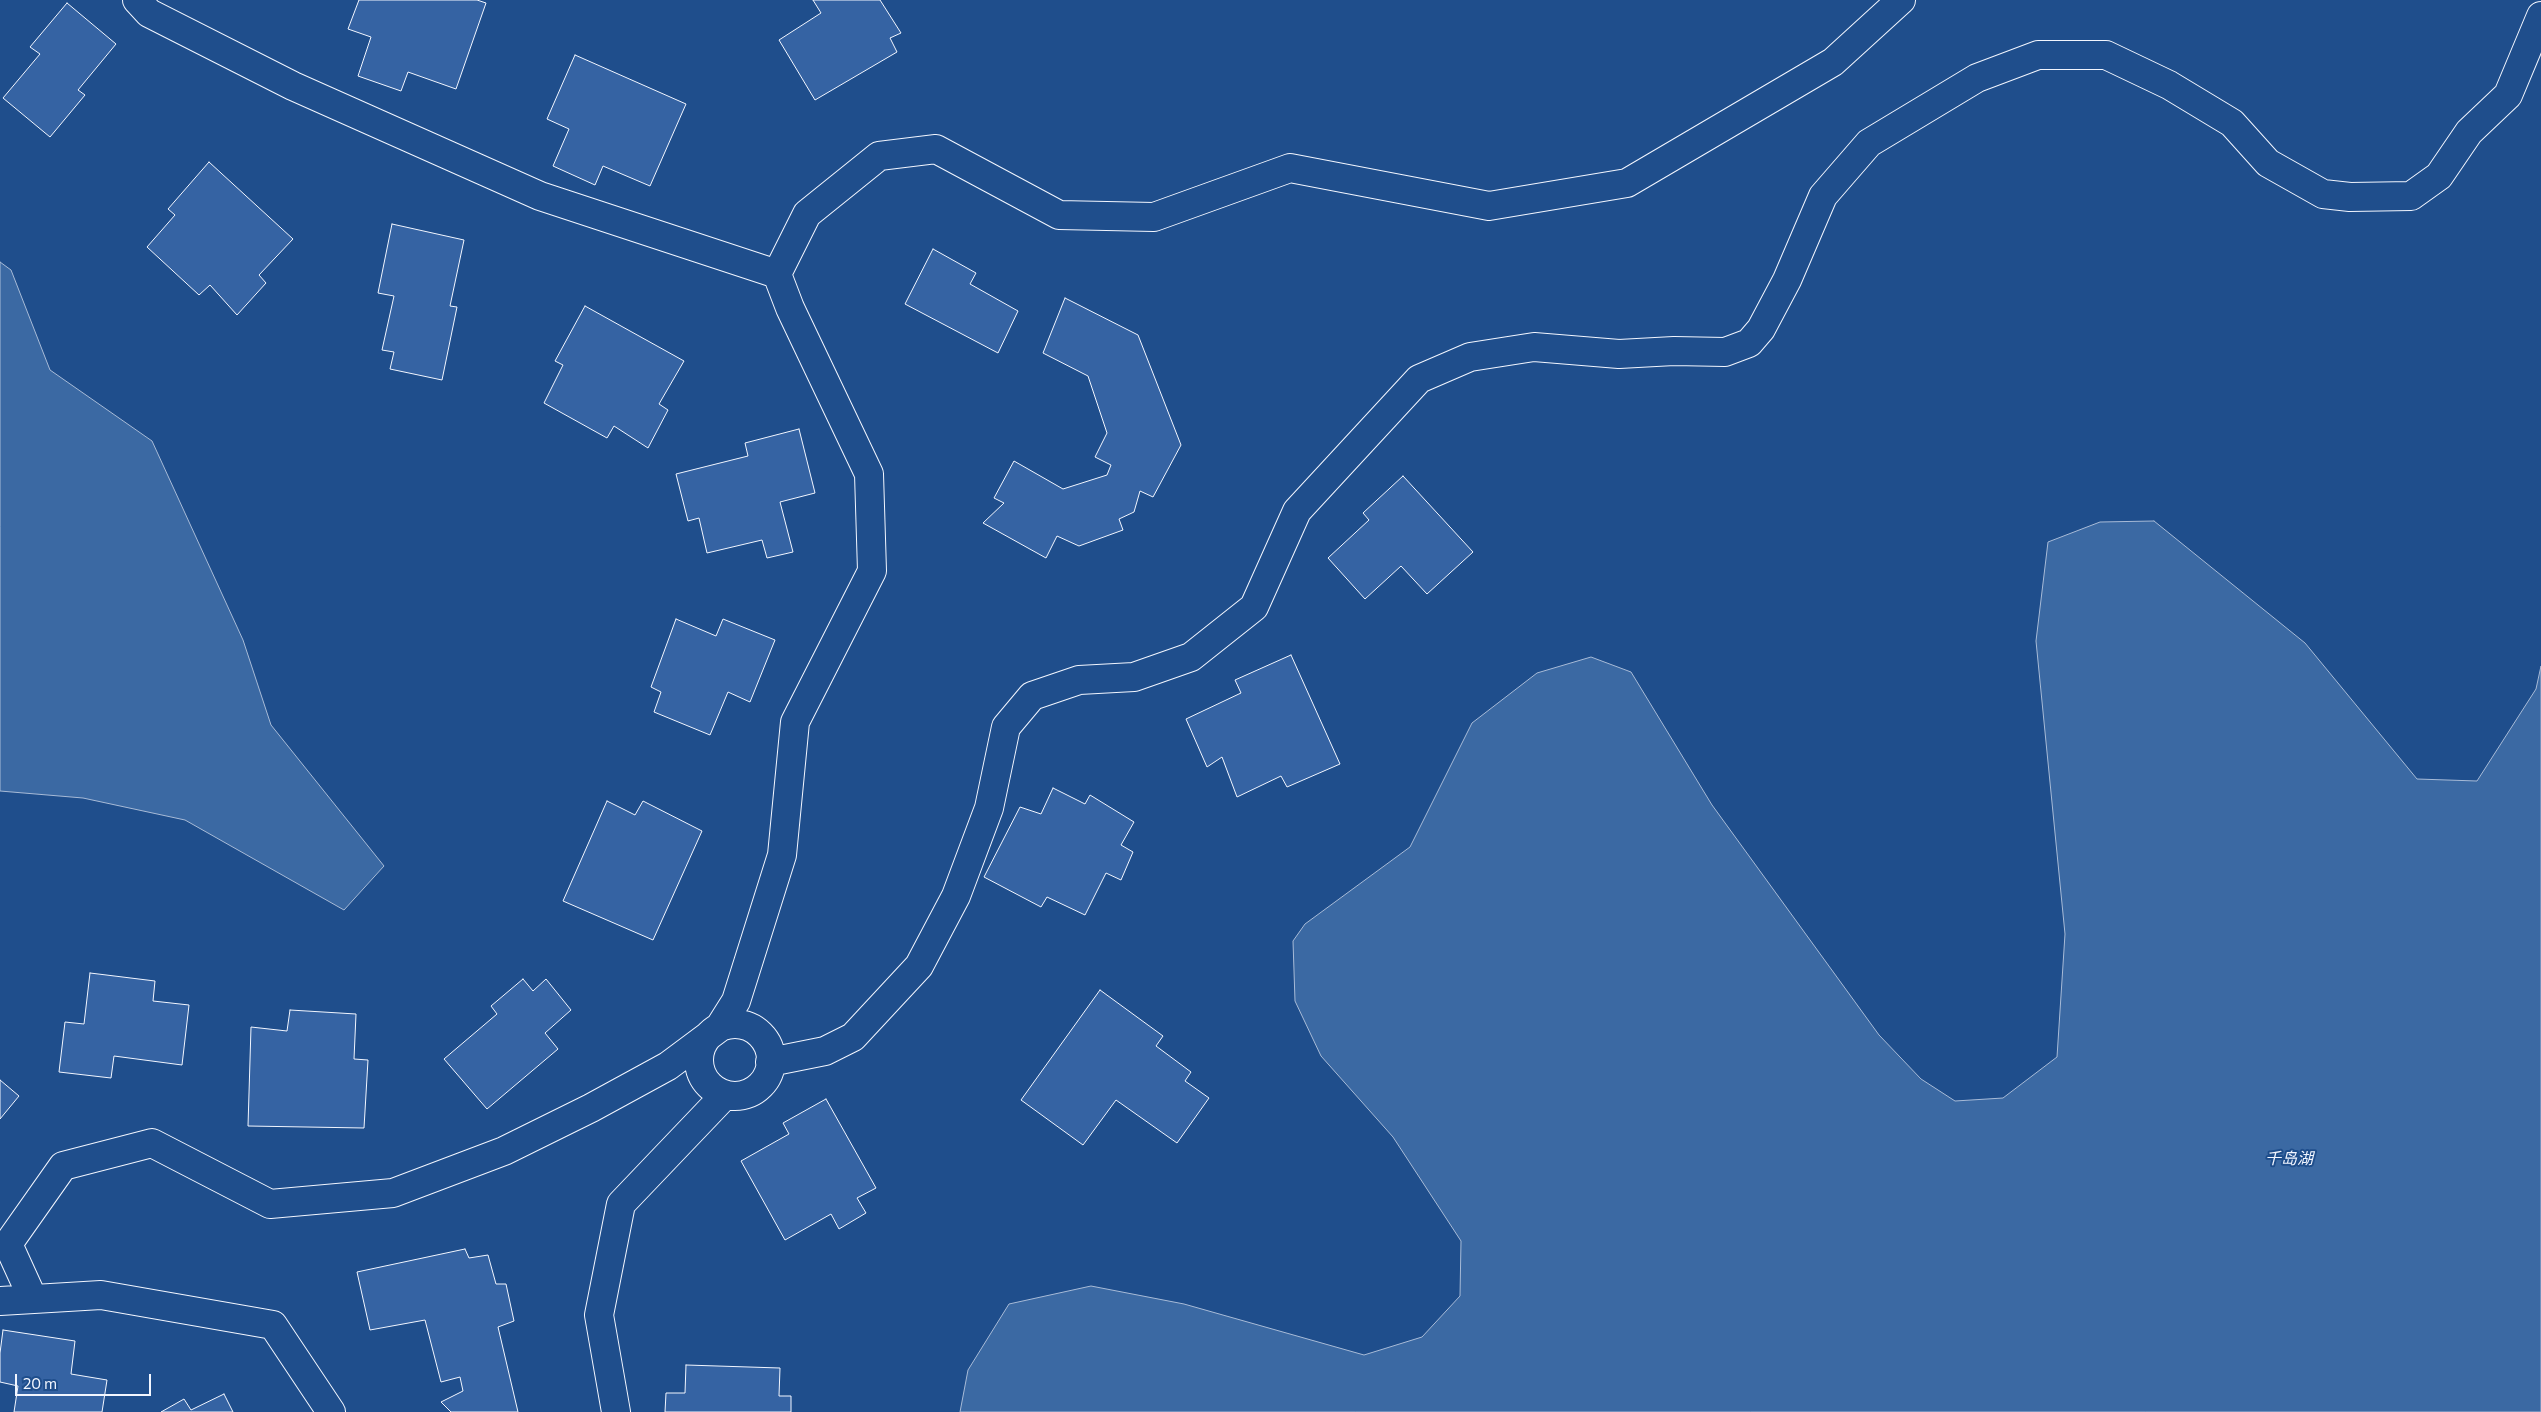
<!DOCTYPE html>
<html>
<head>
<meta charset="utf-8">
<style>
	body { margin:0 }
	#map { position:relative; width:2541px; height:1412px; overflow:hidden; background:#1f4e8c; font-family:Commissioner,sans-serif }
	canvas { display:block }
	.scale { position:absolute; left:15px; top:1374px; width:136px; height:22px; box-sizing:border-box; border:2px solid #f2f6ff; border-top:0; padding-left:6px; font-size:15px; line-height:18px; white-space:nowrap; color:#f2f6ff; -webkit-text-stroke:4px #1f4e8c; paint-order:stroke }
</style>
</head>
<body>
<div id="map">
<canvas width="2541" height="1412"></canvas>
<div class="scale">20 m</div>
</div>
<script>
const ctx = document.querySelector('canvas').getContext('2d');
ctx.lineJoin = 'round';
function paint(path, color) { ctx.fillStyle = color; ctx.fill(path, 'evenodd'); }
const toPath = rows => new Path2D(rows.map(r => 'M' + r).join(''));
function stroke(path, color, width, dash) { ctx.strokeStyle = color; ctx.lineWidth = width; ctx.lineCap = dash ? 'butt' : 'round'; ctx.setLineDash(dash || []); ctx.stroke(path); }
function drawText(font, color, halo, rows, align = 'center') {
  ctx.font = font + ' Commissioner,"Noto Sans SC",sans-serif'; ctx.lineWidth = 4; ctx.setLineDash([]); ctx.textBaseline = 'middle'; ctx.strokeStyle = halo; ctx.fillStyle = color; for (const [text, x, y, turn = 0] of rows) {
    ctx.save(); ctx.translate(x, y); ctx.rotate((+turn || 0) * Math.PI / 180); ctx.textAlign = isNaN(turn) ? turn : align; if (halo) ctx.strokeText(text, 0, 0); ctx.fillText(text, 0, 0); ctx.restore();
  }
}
const water = toPath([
	[0,262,11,270,50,370,152,441,243,640,271,725,384,866,344,910,185,820,83,798,0,791,0,262],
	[2154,521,2305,643,2417,779,2477,781,2536,689,2541,666,2541,1412,960,1412,968,1370,1009,1304,1091,1286,1184,1304,1364,1355,1422,1337,1460,1296,1461,1241,1393,1137,1321,1056,1295,1001,1293,941,1305,924,1410,847,1472,723,1537,673,1591,657,1631,672,1712,805,1879,1035,1921,1079,1955,1101,2003,1098,2057,1057,2065,934,2036,641,2048,542,2100,522,2154,521]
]);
paint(water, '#3b69a3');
stroke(water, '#a8bbd7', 1);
const building = toPath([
	[359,0,477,0,486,3,456,89,408,72,401,91,358,76,371,37,348,29,359,0],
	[813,0,880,0,901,33,890,38,897,52,815,100,779,40,821,13,813,0],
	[67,3,116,44,78,90,85,95,50,137,3,98,40,54,30,47,67,3],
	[575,55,686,104,650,186,603,166,595,185,553,166,569,129,547,119,575,55],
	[209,162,293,239,259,275,266,283,237,315,210,285,199,295,147,247,175,215,168,209,209,162],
	[392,224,464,240,450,306,457,307,442,380,390,369,394,352,382,350,394,296,378,293,392,224],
	[933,249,976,273,970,284,1018,311,998,353,905,304,933,249],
	[1065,298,1138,335,1181,445,1153,497,1140,491,1134,512,1119,519,1123,530,1079,546,1057,536,1046,558,983,523,1004,503,994,498,1014,461,1063,489,1107,475,1111,465,1095,457,1107,433,1088,376,1043,353,1065,298],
	[585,306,684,361,659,404,668,410,648,448,614,426,607,438,544,403,563,365,555,361,585,306],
	[799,429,815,493,780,502,793,552,767,558,762,540,707,553,699,518,688,521,676,474,748,456,745,443,799,429],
	[1403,476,1473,552,1427,594,1401,566,1365,599,1328,558,1369,520,1363,513,1403,476],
	[676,619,716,636,723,619,775,640,750,702,728,692,710,735,654,712,661,692,651,687,676,619],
	[1291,655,1340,764,1287,787,1281,776,1237,797,1222,757,1207,767,1186,719,1241,693,1235,680,1291,655],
	[1053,788,1085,804,1090,795,1134,822,1121,845,1133,852,1121,880,1106,873,1085,915,1047,897,1041,907,984,877,1020,807,1041,814,1053,788],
	[607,801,635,815,643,801,702,831,653,940,563,901,607,801],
	[90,973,155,981,153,1001,189,1005,182,1065,114,1056,111,1078,59,1072,65,1022,84,1024,90,973],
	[523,979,533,991,546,979,571,1010,545,1033,558,1049,487,1109,444,1059,497,1014,491,1006,523,979],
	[1100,990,1163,1036,1156,1046,1191,1072,1185,1081,1209,1098,1177,1143,1116,1100,1083,1145,1021,1100,1100,990],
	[290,1010,356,1014,354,1059,368,1060,364,1128,248,1126,251,1027,287,1031,290,1010],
	[0,1080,19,1096,0,1119,0,1080],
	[826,1099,876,1188,857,1198,866,1213,839,1229,831,1214,785,1240,741,1161,789,1134,783,1123,826,1099],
	[465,1249,469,1258,488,1255,496,1284,506,1284,514,1321,498,1327,518,1412,451,1412,441,1402,463,1391,460,1377,441,1382,425,1320,370,1330,357,1272,465,1249],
	[3,1330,75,1341,71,1374,107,1380,102,1412,14,1412,18,1386,0,1382,0,1353,3,1330],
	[686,1365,780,1368,779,1396,791,1396,791,1412,665,1412,666,1393,685,1393,686,1365],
	[224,1394,233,1412,161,1412,184,1399,191,1410,224,1394]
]);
paint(building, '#3563a3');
stroke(building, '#f2f6ff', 1);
const street = toPath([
	[137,0,149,13,293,86,540,196,777,274],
	'699 1060a36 36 0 1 1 72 0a36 36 0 1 1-72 0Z',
	[770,1062,825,1051,853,1037,919,966,956,896,989,808,1006,727,1032,696,1079,680,1134,677,1191,657,1254,607,1297,511,1419,379,1470,357,1534,347,1619,354,1674,351,1725,352,1749,343,1761,329,1787,280,1823,196,1869,143,1977,78,2038,55,2106,55,2169,85,2232,123,2268,163,2323,194,2350,197,2411,196,2439,176,2469,132,2508,95,2541,16],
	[33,1299,8,1244,63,1166,152,1143,270,1204,393,1193,504,1151,591,1108,668,1066,719,1028,736,1001,782,855,795,722,872,571,869,474,790,308,777,274,807,214,879,156,936,149,1059,215,1154,217,1290,168,1489,206,1627,183,1833,62,1901,0],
	[0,1301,101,1295,273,1325,331,1412],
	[616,1412,599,1315,621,1204,725,1095]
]);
stroke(street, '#f2f6ff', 30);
stroke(street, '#1f4e8c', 28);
drawText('italic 16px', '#f2f6ff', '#1f4e8c', [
	["千岛湖",2289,1159]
]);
</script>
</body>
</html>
